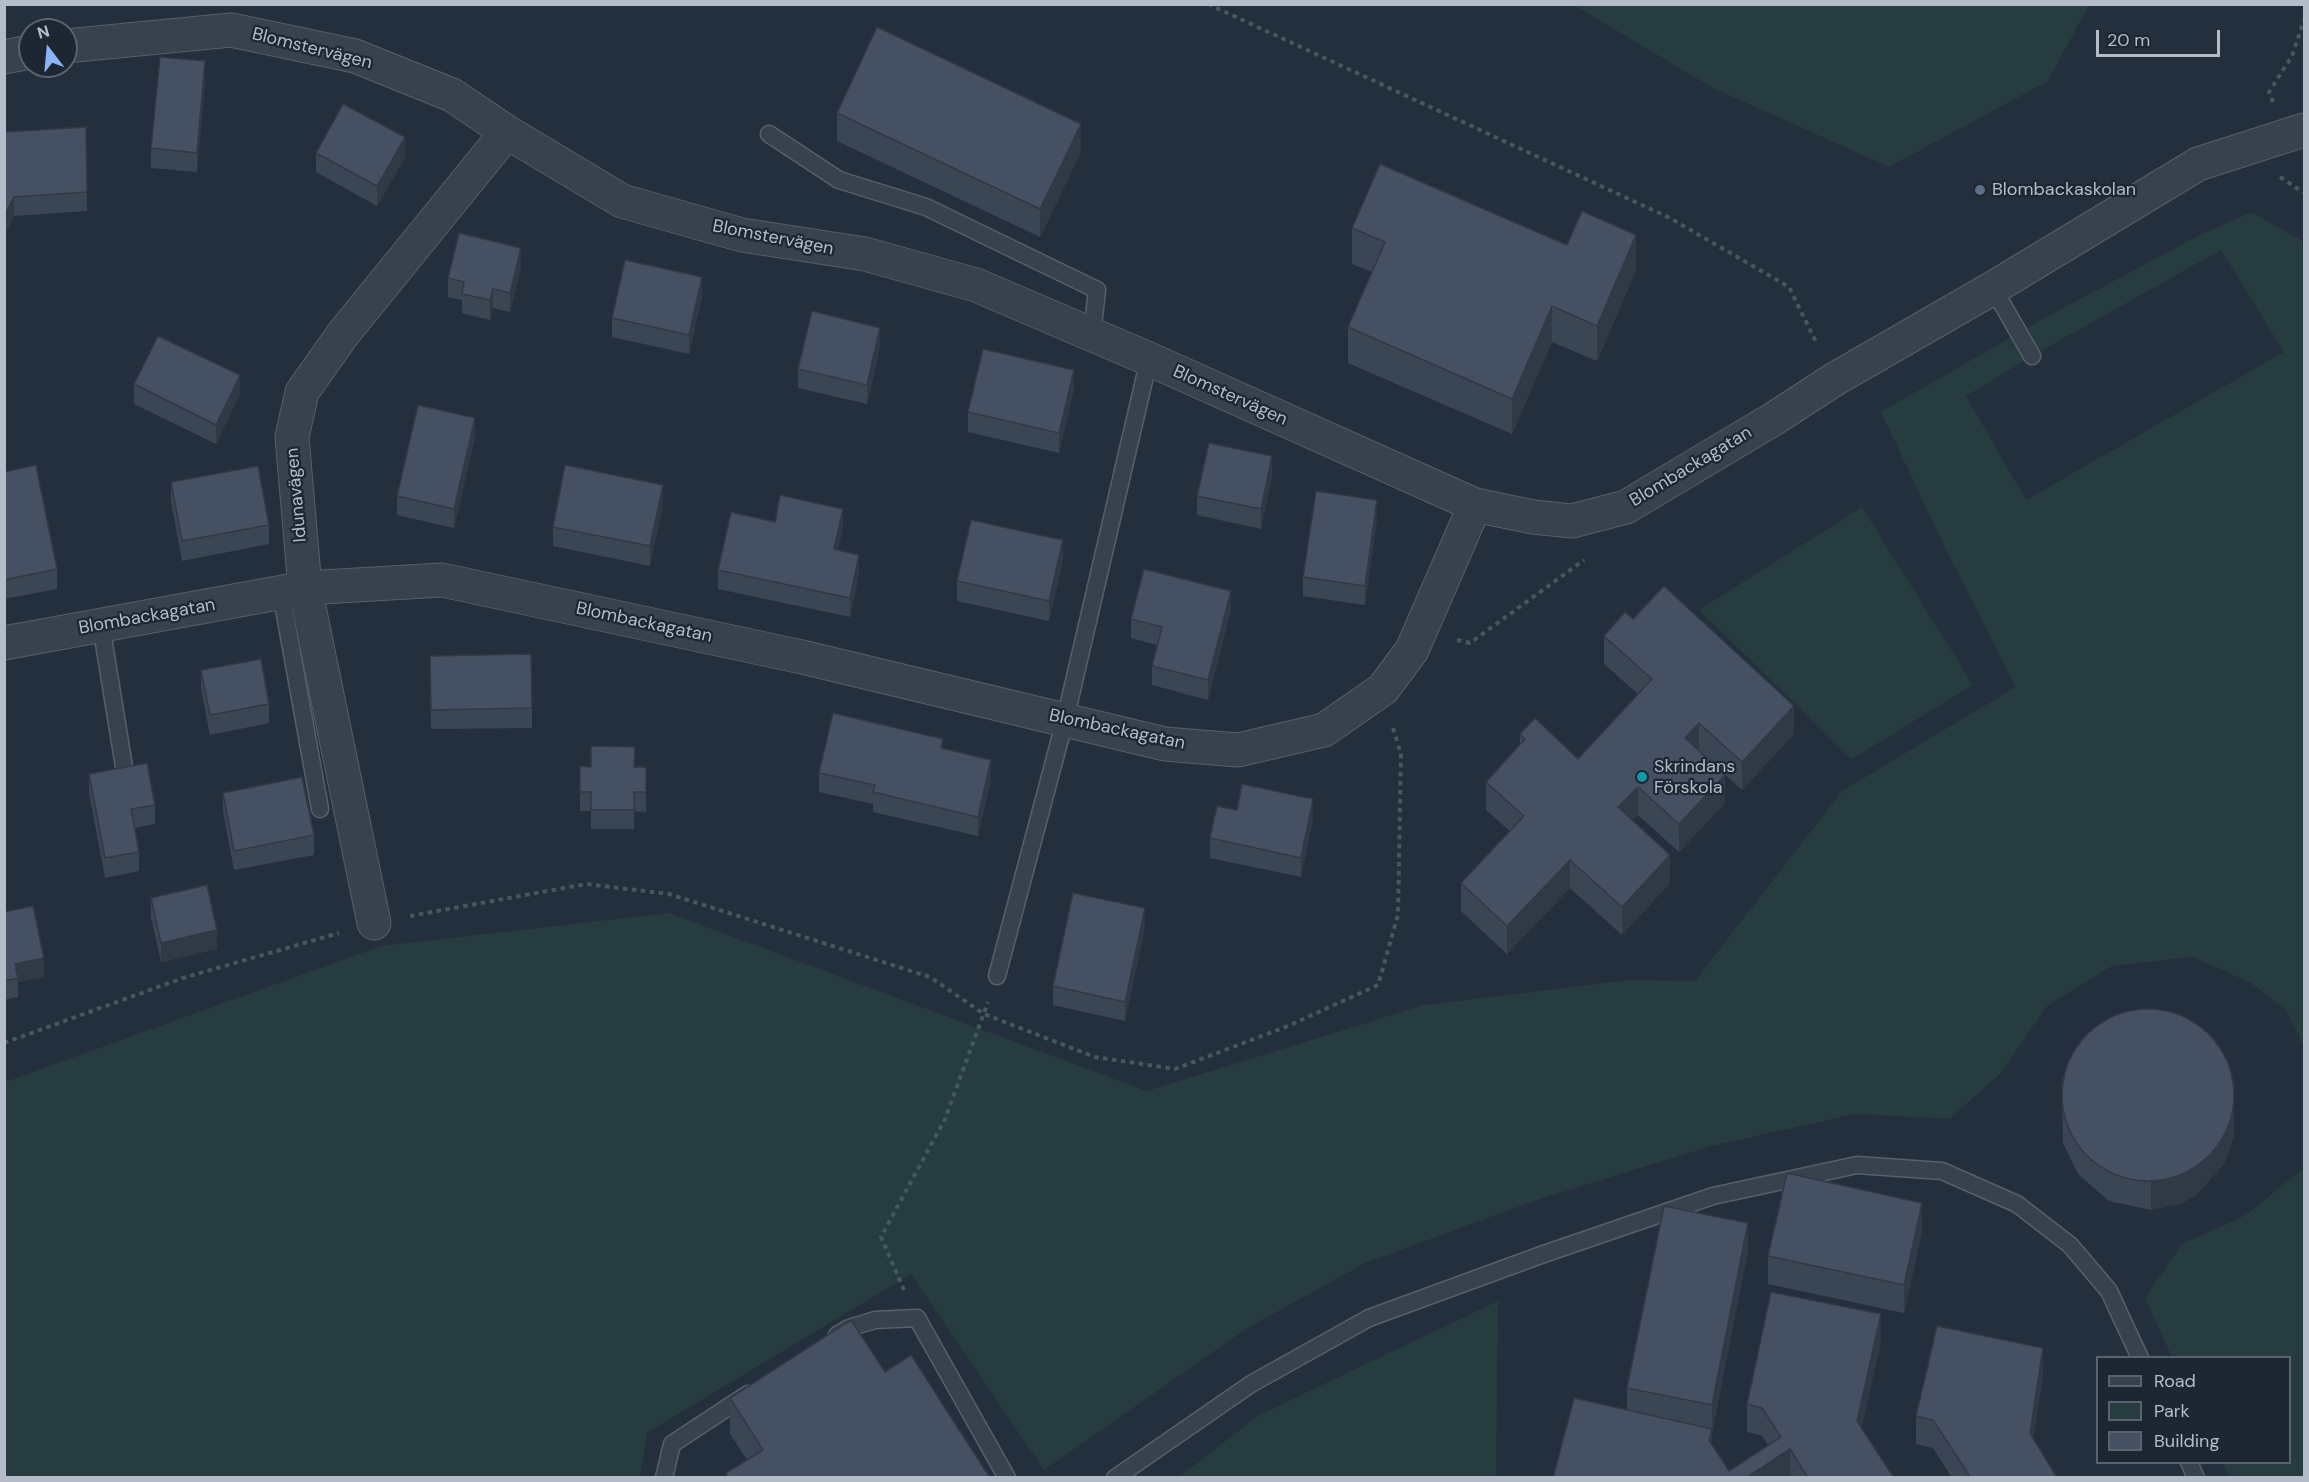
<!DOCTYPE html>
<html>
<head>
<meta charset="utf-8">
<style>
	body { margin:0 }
	#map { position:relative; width:2309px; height:1482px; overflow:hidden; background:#242f3e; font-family:"DM Sans",sans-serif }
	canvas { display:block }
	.frame { position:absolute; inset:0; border:6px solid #b4bcc9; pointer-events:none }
	.legend { position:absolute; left:2096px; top:1356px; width:195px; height:108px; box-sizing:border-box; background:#1d2633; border:2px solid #59626f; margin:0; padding:8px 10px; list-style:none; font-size:18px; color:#b4bcc9 }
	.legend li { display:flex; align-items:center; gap:12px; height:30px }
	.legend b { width:30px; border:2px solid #59626f }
	.north { position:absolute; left:18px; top:18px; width:60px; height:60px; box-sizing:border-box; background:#1d2633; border:2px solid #59626f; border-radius:50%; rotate:344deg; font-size:16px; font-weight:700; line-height:24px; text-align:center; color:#b4bcc9 }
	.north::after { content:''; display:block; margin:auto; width:21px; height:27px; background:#8ab4f8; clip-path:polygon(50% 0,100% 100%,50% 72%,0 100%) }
	.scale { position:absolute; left:2096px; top:30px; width:124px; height:27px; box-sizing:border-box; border:3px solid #b4bcc9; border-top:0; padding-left:8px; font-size:18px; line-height:21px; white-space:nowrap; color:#b4bcc9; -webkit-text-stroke:4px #1d2633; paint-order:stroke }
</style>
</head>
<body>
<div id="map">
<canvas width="2309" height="1482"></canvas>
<div class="frame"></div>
<ul class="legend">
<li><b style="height:8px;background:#38414e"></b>Road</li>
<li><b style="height:16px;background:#263c3f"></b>Park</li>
<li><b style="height:16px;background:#455162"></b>Building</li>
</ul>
<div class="north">N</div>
<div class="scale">20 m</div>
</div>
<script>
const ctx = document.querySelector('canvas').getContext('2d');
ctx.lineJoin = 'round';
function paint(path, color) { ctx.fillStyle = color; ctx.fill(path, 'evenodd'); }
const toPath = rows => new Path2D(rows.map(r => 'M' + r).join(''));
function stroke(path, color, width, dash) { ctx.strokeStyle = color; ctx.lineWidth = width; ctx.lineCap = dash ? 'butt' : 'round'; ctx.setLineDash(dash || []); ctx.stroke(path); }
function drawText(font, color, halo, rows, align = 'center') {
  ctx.font = font + ' "DM Sans",sans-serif'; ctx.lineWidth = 4.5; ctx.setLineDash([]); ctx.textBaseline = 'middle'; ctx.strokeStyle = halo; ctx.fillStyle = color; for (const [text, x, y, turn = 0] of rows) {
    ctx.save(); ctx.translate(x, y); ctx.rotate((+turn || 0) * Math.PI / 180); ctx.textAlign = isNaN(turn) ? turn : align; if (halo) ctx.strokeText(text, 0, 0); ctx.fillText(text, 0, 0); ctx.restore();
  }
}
paint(toPath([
	[1574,5,2089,5,2048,81,1889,167,1713,88],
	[2251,212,2304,242,2304,1047,2286,1010,2251,983,2193,957,2112,966,2047,1006,2000,1074,1949,1119,1856,1114,1711,1146,1537,1200,1365,1263,1246,1329,1044,1470,911,1274,647,1433,640,1477,5,1478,5,1082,381,946,669,913,1147,1091,1424,1005,1629,980,1695,981,1842,791,2016,687,1944,546,1881,412,2046,317,2200,235],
	[2221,250,2284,352,2026,500,1966,396,2032,356],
	[1862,507,1973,685,1852,759,1699,610],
	[2304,1168,2304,1477,2230,1477,2222,1463,2290,1462,2290,1358,2172,1357,2145,1298,2182,1244,2246,1215],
	[1498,1301,1496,1477,1179,1477,1259,1415]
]), '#263c3f');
const service = toPath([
	[769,134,839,180,926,207,1097,290,1092,335],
	[1993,288,2032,356],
	[281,592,320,809],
	[101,625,125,773],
	[997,976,1065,720,1149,359],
	[837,1335,849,1328,875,1320,917,1318,1007,1478],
	[2189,1462,2196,1478],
	[664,1478,672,1444,748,1394],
	[1115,1478,1251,1384,1369,1318,1541,1255,1713,1196,1857,1165,1942,1171,2017,1204,2070,1245,2109,1291,2140,1358]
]);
const minor = toPath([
	[66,46,231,30,355,56,452,95,507,132,622,201,742,235,865,254,976,285,1149,359,1475,505,1533,517,1572,521,1626,507,1775,418,1835,379,1993,288,2198,164,2304,130],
	[4,57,30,52],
	[4,643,305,588,442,580,802,657,1165,744,1238,750,1324,730,1383,689,1412,650,1475,505],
	[374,923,305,588,292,437,302,392,343,334,507,132]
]);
stroke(service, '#565f6c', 19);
stroke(minor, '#565f6c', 35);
stroke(toPath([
	[1208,4,1670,218,1789,287,1817,344],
	[2273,102,2269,92,2292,56,2304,20],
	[2280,177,2304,193],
	[1457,640,1470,643,1584,560],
	[410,916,586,884,669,894,930,977,984,1014,1095,1057,1175,1069,1288,1026,1378,985,1398,915,1401,754,1393,728],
	[4,1043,183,978,339,933],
	[904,1290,881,1237,945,1119,988,1002]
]), '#44595c', 4, [4.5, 4.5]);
stroke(service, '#38414e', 16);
stroke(minor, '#38414e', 33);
paint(toPath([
	[205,80,197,172,151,168,151,148],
	[837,113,1081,152,1040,237,837,141],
	[4,132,87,192,87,211,14,216],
	[316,153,405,157,377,206,316,172],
	[1352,228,1636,270,1597,361,1552,342,1512,434,1348,363,1348,327,1372,272,1352,264],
	[521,267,510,312,493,308,490,320,462,313,462,300,448,297,448,278],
	[702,297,689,354,612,337,612,318],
	[880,347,867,404,798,388,798,369],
	[134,384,240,394,216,444,134,404],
	[1074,389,1059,453,968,432,968,412],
	[475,438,454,528,397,515,397,496],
	[4,472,57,569,57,589,4,599],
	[1272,476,1261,529,1197,515,1197,496],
	[171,482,269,525,269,544,182,561,171,502],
	[663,504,650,566,553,546,553,527],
	[1377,519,1365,605,1303,596,1303,577],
	[775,522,843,528,838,550,859,574,850,617,718,589,718,570],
	[1063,560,1049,621,957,601,957,581],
	[1231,610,1208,700,1152,685,1152,666,1157,645,1131,638,1131,619],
	[1633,619,1794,734,1742,790,1699,751,1725,803,1679,852,1638,815,1632,820,1670,883,1622,935,1570,888,1507,954,1461,911,1461,883,1510,831,1486,810,1486,782,1520,745,1520,734,1578,759,1638,694,1604,664,1604,636],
	[430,656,532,708,532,728,431,729],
	[201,670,269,704,269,723,210,735,201,689],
	[943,749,991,779,978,836,873,812,873,804,819,792,819,773],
	[580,766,646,767,646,812,634,811,634,829,591,829,591,811,580,811],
	[89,774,155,805,155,824,134,828,139,852,139,871,105,878,89,793],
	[223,793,314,835,314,855,234,870,223,812],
	[1237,810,1313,819,1301,877,1210,858,1210,838],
	[151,898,217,949,161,962,151,917],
	[4,912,44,977,18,982,18,997,4,1000],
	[1145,927,1125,1021,1053,1005,1053,986],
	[2062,1078,2234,1116,2234,1136,2224,1164,2195,1196,2180,1204,2151,1210,2109,1201,2078,1174,2063,1143],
	[1922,1231,1904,1313,1768,1284,1768,1256],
	[1748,1251,1712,1433,1712,1444,1729,1471,1768,1445,1762,1436,1747,1432,1747,1404,1881,1342,1861,1428,1894,1478,1553,1478,1627,1410,1627,1388],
	[885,1372,990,1478,726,1478,726,1473,747,1460,730,1434,730,1398],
	[2043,1376,2033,1439,2057,1478,1952,1478,1933,1448,1916,1444,1916,1416]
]), '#3b4654');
paint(toPath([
	[205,61,205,80,197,172,197,153],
	[1081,124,1081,152,1040,237,1040,209],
	[405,137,405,157,377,206,377,186],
	[14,197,14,216,4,236,4,216],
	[1636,235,1636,270,1597,361,1597,326],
	[521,248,521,267,510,312,510,293],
	[702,277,702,297,689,354,689,335],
	[493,289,493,308,490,320,490,300],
	[1552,306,1552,342,1512,434,1512,399],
	[880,328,880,347,867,404,867,385],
	[1074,370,1074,389,1059,453,1059,433],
	[240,375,240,394,216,444,216,425],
	[475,418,475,438,454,528,454,509],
	[1272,456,1272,476,1261,529,1261,509],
	[663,485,663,504,650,566,650,546],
	[1377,500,1377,519,1365,605,1365,586],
	[843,509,843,528,834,569,834,549],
	[1063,540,1063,560,1049,621,1049,601],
	[859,555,859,574,850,617,850,598],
	[1231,591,1231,610,1208,700,1208,680],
	[1794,706,1794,734,1742,790,1742,762],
	[1699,723,1699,751,1685,738],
	[991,760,991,779,978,836,978,817],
	[1725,775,1725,803,1679,852,1679,824],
	[1638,787,1638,815,1618,835,1618,807],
	[1313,799,1313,819,1301,877,1301,858],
	[1670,855,1670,883,1622,935,1622,907],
	[1570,860,1570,888,1507,954,1507,926],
	[1145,908,1145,927,1125,1021,1125,1002],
	[217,930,217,949,161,962,161,943],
	[44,958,44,977,18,982,15,964],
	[2234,1088,2234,1136,2224,1164,2195,1196,2180,1204,2151,1210,2151,1182],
	[1922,1203,1922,1231,1904,1313,1904,1285],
	[1748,1223,1748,1251,1712,1433,1712,1405],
	[1881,1314,1881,1342,1857,1449,1857,1421],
	[2043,1348,2043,1376,2030,1461,2030,1433],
	[1712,1429,1712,1457,1709,1440],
	[1790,1449,1790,1477,1789,1478,1746,1478]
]), '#303945');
const building = toPath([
	[877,27,1081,124,1040,209,837,113,877,27],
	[160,57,205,61,197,153,151,148,160,57],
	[343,104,405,137,377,186,316,153,343,104],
	[86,127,87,192,14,197,4,216,4,132,86,127],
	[1380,164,1567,245,1582,211,1636,235,1597,326,1552,306,1512,399,1348,327,1385,242,1352,228,1380,164],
	[459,233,521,248,510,293,493,289,490,300,462,294,464,282,448,278,459,233],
	[625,260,702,277,689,335,612,318,625,260],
	[812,311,880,328,867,385,798,369,812,311],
	[158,336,240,375,216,425,134,384,158,336],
	[983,349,1074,370,1059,433,968,412,983,349],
	[418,405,475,418,454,509,397,496,418,405],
	[1209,443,1272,456,1261,509,1197,496,1209,443],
	[36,465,57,569,4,580,4,472,36,465],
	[565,465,663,485,650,546,553,527,565,465],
	[258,466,269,525,182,541,171,482,258,466],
	[1316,491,1377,500,1365,586,1303,577,1316,491],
	[780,495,843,509,834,549,859,555,850,598,718,570,731,512,775,522,780,495],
	[971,520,1063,540,1049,601,957,581,971,520],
	[1144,569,1231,591,1208,680,1152,666,1162,627,1131,619,1144,569],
	[1664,586,1794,706,1742,762,1699,723,1685,738,1725,775,1679,824,1638,787,1618,807,1670,855,1622,907,1570,860,1507,926,1461,883,1524,816,1486,782,1525,739,1520,734,1535,718,1578,759,1652,679,1604,636,1625,612,1633,619,1664,586],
	[531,654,532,708,431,710,430,656,531,654],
	[261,659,269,704,210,715,201,670,261,659],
	[833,713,943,739,941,748,991,760,978,817,873,792,875,785,819,773,833,713],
	[591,746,635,747,634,767,646,767,646,792,634,792,634,810,591,810,591,792,580,792,580,766,591,767,591,746],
	[147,763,155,805,131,809,139,852,105,858,89,774,147,763],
	[302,777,314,835,234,851,223,793,302,777],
	[1242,784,1313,799,1301,858,1210,838,1217,806,1237,810,1242,784],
	[207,885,217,930,161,943,151,898,207,885],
	[1073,893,1145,908,1125,1002,1053,986,1073,893],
	[33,906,44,958,15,964,18,978,4,981,4,912,33,906],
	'2062 1095a86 86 0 1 1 172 0a86 86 0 1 1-172 0Z',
	[1787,1173,1922,1203,1904,1285,1768,1256,1787,1173],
	[1664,1206,1748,1223,1712,1405,1627,1388,1664,1206],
	[1771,1292,1881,1314,1857,1421,1894,1478,1808,1478,1790,1449,1746,1478,1553,1478,1574,1398,1712,1429,1709,1440,1729,1471,1781,1437,1762,1408,1747,1404,1771,1292],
	[851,1320,885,1372,911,1355,990,1478,728,1478,726,1473,763,1450,730,1398,851,1320],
	[1937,1326,2043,1348,2030,1433,2057,1478,1971,1478,1933,1420,1916,1416,1937,1326]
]);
paint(building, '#455162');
stroke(building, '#303945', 1.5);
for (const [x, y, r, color] of [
	[1980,190,6,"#5c6f8a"],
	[1642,777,6,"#0f9aa8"]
]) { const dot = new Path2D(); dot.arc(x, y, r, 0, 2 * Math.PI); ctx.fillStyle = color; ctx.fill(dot); stroke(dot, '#1d2633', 2); }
drawText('18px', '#b4bcc9', '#1d2633', [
	["Blomstervägen",312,49,14],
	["Blomstervägen",773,238,11],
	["Blomstervägen",1230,396,24],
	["Blombackagatan",1691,467,-31],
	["Idunavägen",297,495,-95],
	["Blombackagatan",147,617,-10],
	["Blombackagatan",644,623,12],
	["Blombackagatan",1117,730,12]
]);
drawText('18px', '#b4bcc9', '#1d2633', [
	["Blombackaskolan",1992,190],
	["Skrindans",1654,767],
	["Förskola",1654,788]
], 'left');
</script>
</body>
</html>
